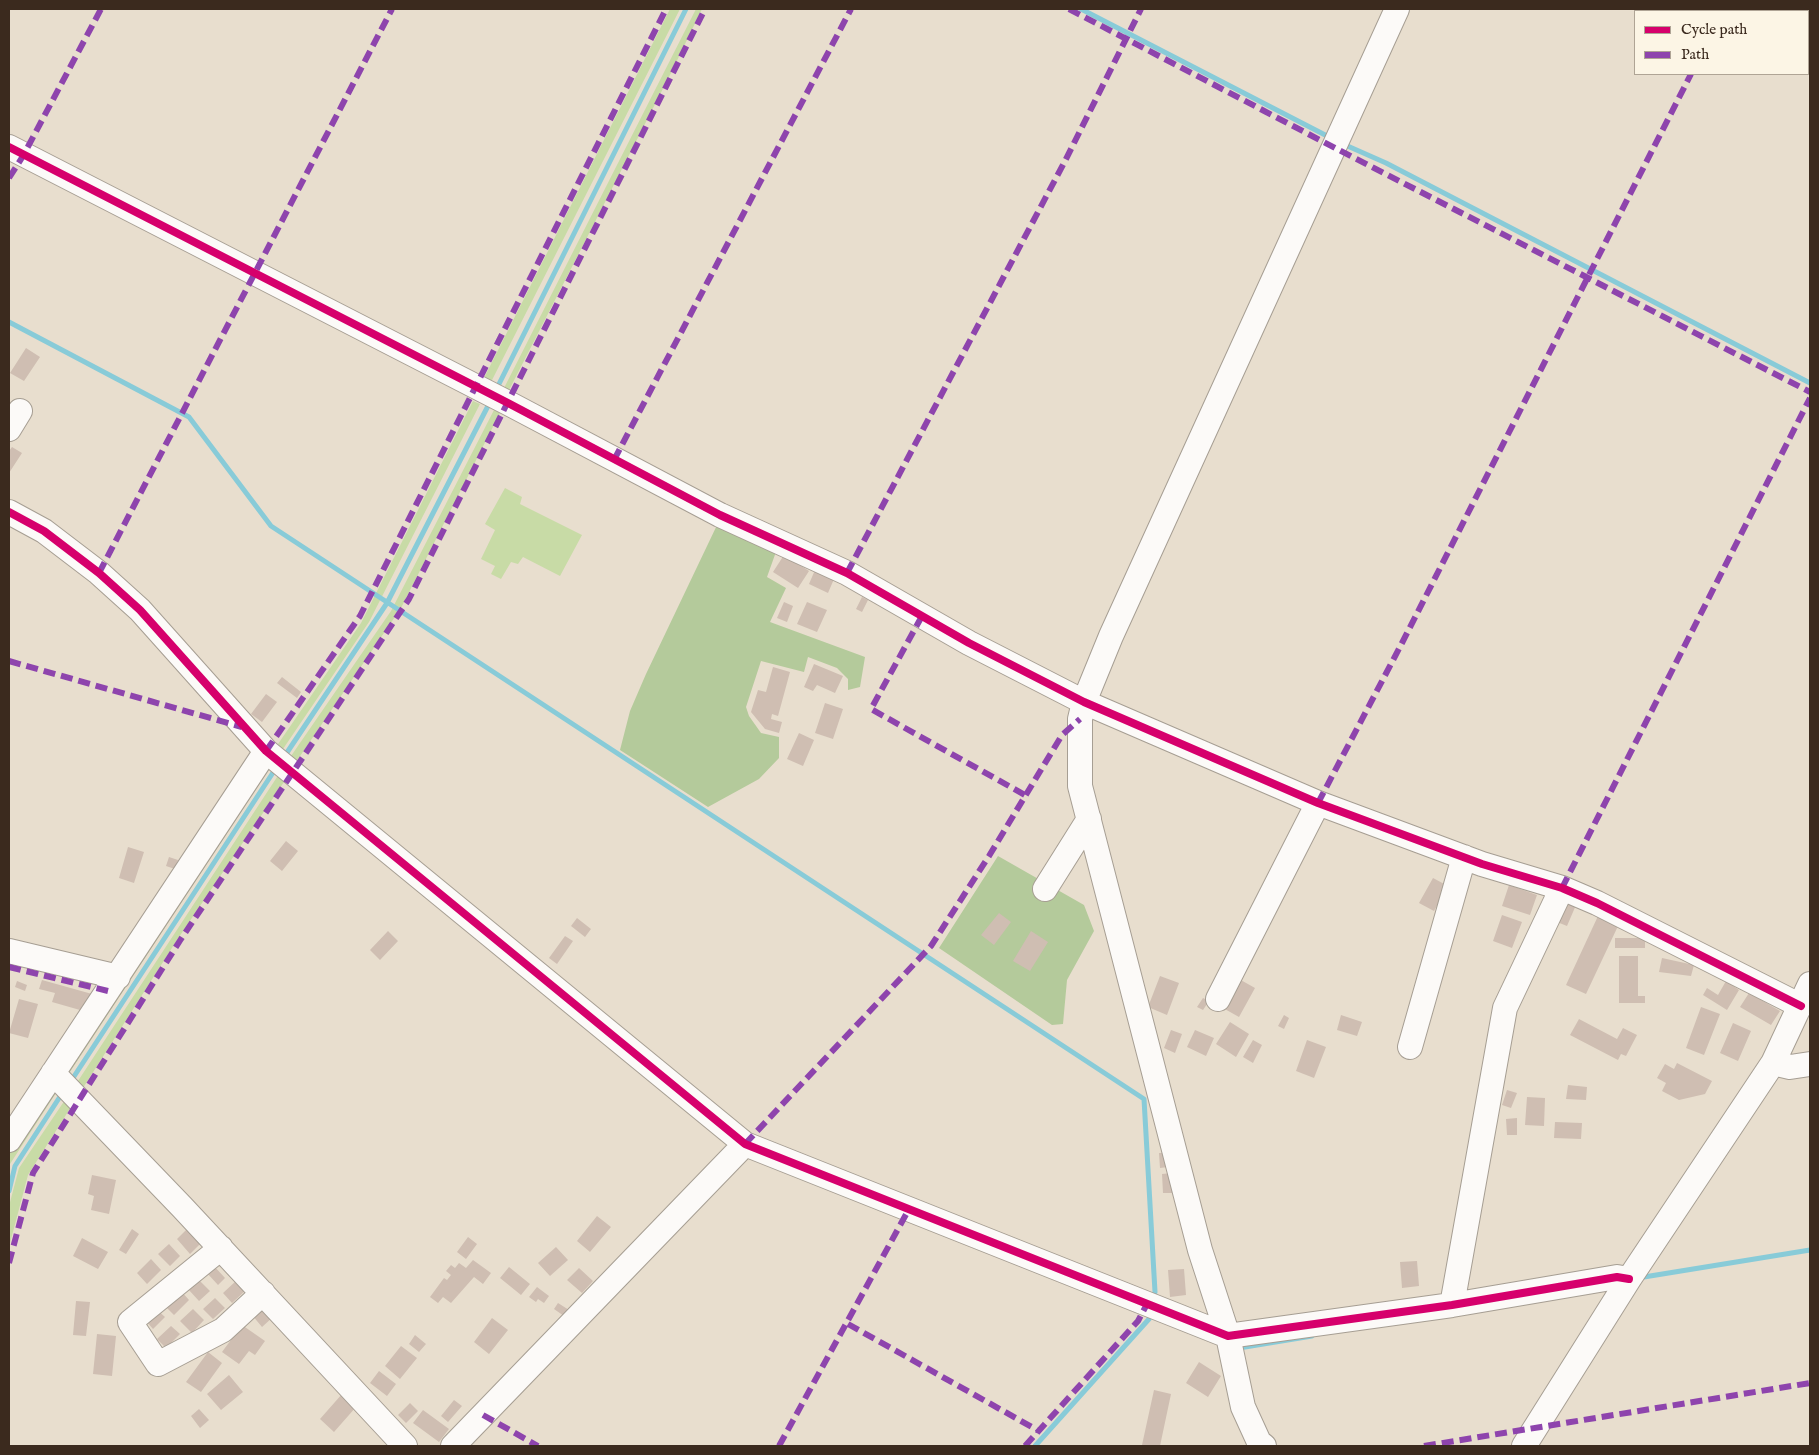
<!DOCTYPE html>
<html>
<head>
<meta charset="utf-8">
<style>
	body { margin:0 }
	#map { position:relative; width:1819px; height:1455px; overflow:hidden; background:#e8dece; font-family:"IM FELL English",serif }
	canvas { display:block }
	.frame { position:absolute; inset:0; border:10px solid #3b2a1e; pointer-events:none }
	.legend { position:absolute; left:1634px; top:10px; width:175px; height:65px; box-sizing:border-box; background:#fcf5e5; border:1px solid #afa495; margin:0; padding:6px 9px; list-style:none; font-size:15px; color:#3b2a1e }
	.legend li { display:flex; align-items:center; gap:10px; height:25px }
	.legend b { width:25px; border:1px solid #afa495 }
</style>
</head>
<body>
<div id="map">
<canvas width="1819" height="1455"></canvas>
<div class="frame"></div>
<ul class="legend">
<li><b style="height:6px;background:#d6006c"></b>Cycle path</li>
<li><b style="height:6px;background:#8e44ad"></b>Path</li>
</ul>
</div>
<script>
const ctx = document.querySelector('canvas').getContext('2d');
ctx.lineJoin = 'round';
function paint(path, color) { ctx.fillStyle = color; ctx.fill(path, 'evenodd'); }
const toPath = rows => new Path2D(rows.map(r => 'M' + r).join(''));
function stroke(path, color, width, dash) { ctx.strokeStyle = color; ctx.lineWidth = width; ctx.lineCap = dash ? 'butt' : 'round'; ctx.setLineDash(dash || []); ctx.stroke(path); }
paint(toPath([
	[670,9,680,9,489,386,482,382],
	[696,9,702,9,671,73,507,394,502,392],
	[473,401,480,404,369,622,283,749,278,744,361,623],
	[494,410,500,413,401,608,296,762,291,756,391,611],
	[505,488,522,497,520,504,582,535,560,576,523,557,518,564,511,562,501,579,491,574,495,566,481,559,495,530,485,524],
	[264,765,270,768,68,1075,63,1068],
	[279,774,286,779,177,940,83,1088,76,1084],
	[52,1086,58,1090,10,1164,9,1170,9,1148],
	[67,1097,71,1107,28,1175,9,1247,9,1206,19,1168]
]), '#c8dba6');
paint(toPath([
	[718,523,777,549,767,577,786,588,770,622,865,657,860,687,848,690,848,679,837,668,808,657,804,672,761,661,746,707,749,716,761,733,779,737,779,758,759,779,708,807,620,750,630,711,646,674],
	[998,856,1084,905,1094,931,1067,980,1063,1024,1052,1025,939,948]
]), '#b4ca9b');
stroke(toPath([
	[1081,9,1331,138],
	[1343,144,1386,163,1810,383],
	[9,322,189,417,271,526,1144,1099,1155,1292,1153,1299],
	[496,390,686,9],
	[284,757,387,603,490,402],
	[71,1081,276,768],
	[9,1191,15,1166,63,1092],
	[1644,1277,1810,1250],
	[1239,1348,1312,1336],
	[1035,1446,1149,1319,1150,1313]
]), '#88cbd8', 5);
paint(toPath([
	[26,348,40,357,24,381,10,373],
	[12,447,22,453,9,473,9,451],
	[784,555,809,571,798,588,773,572],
	[815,570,834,579,828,593,809,584],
	[862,597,868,600,862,612,856,609],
	[784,602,793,606,787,622,777,618],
	[807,602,827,610,817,632,797,624],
	[814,664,843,676,835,693,817,685,813,691,804,687],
	[773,667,790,672,778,716,772,714,771,719,782,722,779,733,765,729,751,712,758,690,766,692],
	[282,677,301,692,297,698,277,683],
	[266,694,277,702,262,722,251,714],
	[825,703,843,709,833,739,815,733],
	[799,733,814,740,803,766,787,759],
	[286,841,298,851,282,871,270,861],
	[128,847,144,852,134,883,119,878],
	[169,857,178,860,175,869,166,866],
	[1433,878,1448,886,1434,911,1419,903],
	[1509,885,1537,895,1530,915,1502,906],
	[1566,901,1576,905,1567,926,1557,922],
	[999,913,1011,922,994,945,981,935],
	[1502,915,1522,922,1512,948,1493,941],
	[1598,916,1618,926,1586,994,1566,985],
	[577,918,591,929,585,937,571,926],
	[388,931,398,941,380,960,370,950],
	[1031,931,1048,942,1030,971,1013,961],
	[565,936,573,941,557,964,549,958],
	[1615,938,1645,938,1645,948,1615,948],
	[1619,956,1638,956,1638,996,1645,996,1645,1003,1619,1003],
	[1662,958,1694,965,1691,976,1659,972],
	[1160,976,1179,983,1167,1015,1148,1007],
	[1239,979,1255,988,1239,1017,1223,1008],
	[42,980,92,994,87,1012,52,1002,55,993,39,989],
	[17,981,27,985,25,991,15,987],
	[1726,981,1739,990,1727,1010,1703,995,1707,988,1718,995],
	[1749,993,1780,1011,1771,1025,1740,1007],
	[1203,998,1209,1001,1203,1010,1197,1007],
	[19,999,38,1004,28,1038,9,1033],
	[1701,1007,1720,1014,1704,1055,1686,1048],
	[1284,1015,1289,1018,1284,1029,1278,1026],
	[1341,1015,1362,1022,1357,1036,1337,1030],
	[1579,1019,1617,1039,1623,1028,1637,1035,1626,1056,1621,1054,1618,1060,1570,1035],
	[1230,1022,1249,1034,1236,1057,1216,1044],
	[1733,1023,1751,1031,1738,1061,1720,1053],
	[1171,1030,1182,1034,1175,1053,1164,1048],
	[1195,1030,1214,1038,1206,1056,1187,1047],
	[1253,1040,1262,1045,1253,1063,1243,1057],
	[1307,1040,1326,1047,1314,1078,1296,1071],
	[1677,1063,1712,1081,1705,1094,1679,1100,1662,1091,1666,1083,1657,1078,1665,1064,1674,1069],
	[1568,1085,1587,1087,1586,1100,1566,1099],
	[1507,1090,1517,1093,1511,1108,1502,1105],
	[1527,1097,1545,1098,1544,1126,1525,1125],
	[1517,1118,1517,1135,1507,1135,1506,1119],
	[1555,1122,1582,1123,1581,1139,1554,1138],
	[1159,1153,1167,1153,1168,1167,1160,1168],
	[1172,1173,1174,1193,1163,1193,1162,1174],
	[92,1175,116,1180,109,1214,91,1210,94,1196,88,1194],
	[597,1216,611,1227,590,1252,577,1241],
	[132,1229,139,1234,126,1254,119,1250],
	[187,1229,201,1243,190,1254,177,1239],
	[468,1237,477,1244,466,1259,457,1252],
	[82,1238,108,1252,98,1269,73,1256],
	[169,1244,180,1256,170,1266,158,1254],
	[556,1247,568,1260,550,1276,538,1263],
	[151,1259,161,1270,147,1284,137,1273],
	[473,1260,491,1273,483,1284,474,1277,451,1303,443,1297,438,1303,430,1297,444,1278,447,1280,451,1275,446,1271,451,1265,455,1268,459,1263,466,1268],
	[1417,1261,1419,1286,1402,1288,1400,1262],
	[214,1266,225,1278,218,1285,207,1273],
	[509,1267,530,1284,521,1295,500,1278],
	[579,1268,593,1281,582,1293,567,1280],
	[1184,1269,1186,1295,1170,1297,1168,1270],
	[198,1279,210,1291,199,1301,188,1289],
	[237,1280,246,1290,232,1303,223,1293],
	[537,1287,549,1296,544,1303,538,1299,536,1302,529,1297],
	[181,1291,189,1300,174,1315,165,1306],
	[215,1298,225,1308,213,1319,203,1309],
	[76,1301,90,1302,86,1336,73,1335],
	[558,1303,569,1310,564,1316,554,1309],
	[262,1306,273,1317,262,1327,252,1315],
	[156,1309,165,1317,153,1329,145,1320],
	[193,1309,204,1320,192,1333,180,1321],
	[492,1318,508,1330,489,1354,474,1342],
	[242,1325,265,1341,255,1355,249,1351,239,1364,222,1352],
	[171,1326,180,1334,166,1348,157,1339],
	[97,1334,116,1336,112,1376,93,1374],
	[415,1335,426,1344,419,1352,409,1344],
	[401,1346,417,1358,400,1379,385,1366],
	[208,1352,222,1363,201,1392,186,1382],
	[1199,1362,1221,1376,1208,1397,1186,1383],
	[379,1371,396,1384,387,1396,370,1383],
	[229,1375,243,1392,221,1410,207,1394],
	[1154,1390,1171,1394,1160,1446,1147,1446,1142,1445],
	[342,1394,356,1407,334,1432,320,1419],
	[454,1400,462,1406,448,1422,441,1416],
	[410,1403,418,1411,406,1423,398,1415],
	[199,1409,209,1420,200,1428,191,1416],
	[423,1410,449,1429,439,1442,413,1423]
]), '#cfbeb2');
const minor = toPath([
	[9,147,508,403,720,515,847,573,969,643,1084,702,1318,803,1482,864,1562,888,1597,903,1801,1006],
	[9,429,20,411],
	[9,512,44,531,99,573,140,610,266,751,745,1144,1228,1336,1452,1305,1617,1277,1629,1279],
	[1045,889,1089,819],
	[9,951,118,977],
	[1218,999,1318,803],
	[1410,1047,1464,857],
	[1773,1063,1790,1067,1810,1064],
	[53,1073,182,1207,405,1446],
	[9,1140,266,751],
	[221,1248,130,1322,158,1364,223,1330,263,1293],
	[1452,1305,1505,1008,1562,888],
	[453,1446,745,1144],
	[1264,1446,1259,1442,1243,1407,1228,1336,1200,1250,1080,786,1080,719,1084,702,1111,636,1397,9],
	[1524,1446,1629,1279,1773,1063,1810,984]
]);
stroke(minor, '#a69e93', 26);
stroke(minor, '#fcfaf8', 24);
stroke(toPath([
	[1069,9,1339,150,1810,392],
	[1723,11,1725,9],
	[9,178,23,156,101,9],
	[614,460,851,9],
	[99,573,392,9],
	[847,573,1065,161,1141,9],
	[922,616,871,709,1025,795],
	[9,661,242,727],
	[266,751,360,616,666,9],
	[1318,803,1402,643,1691,74],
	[1562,888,1810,398],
	[9,967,108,991],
	[745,1144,931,946,989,856,1062,735,1080,719],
	[9,1263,33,1173,181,939,409,599,705,9],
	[848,1324,1039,1431],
	[483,1415,538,1446],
	[779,1446,909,1209],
	[1025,1446,1138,1321,1147,1304],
	[1424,1446,1810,1383]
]), '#8e44ad', 6, [12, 6]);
stroke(toPath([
	[9,147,508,403,720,515,847,573,969,643,1084,702,1318,803,1482,864,1562,888,1597,903,1801,1006],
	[9,512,44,531,99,573,140,610,266,751,745,1144,1228,1336,1452,1305,1617,1277,1629,1279]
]), '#d6006c', 8);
</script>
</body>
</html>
